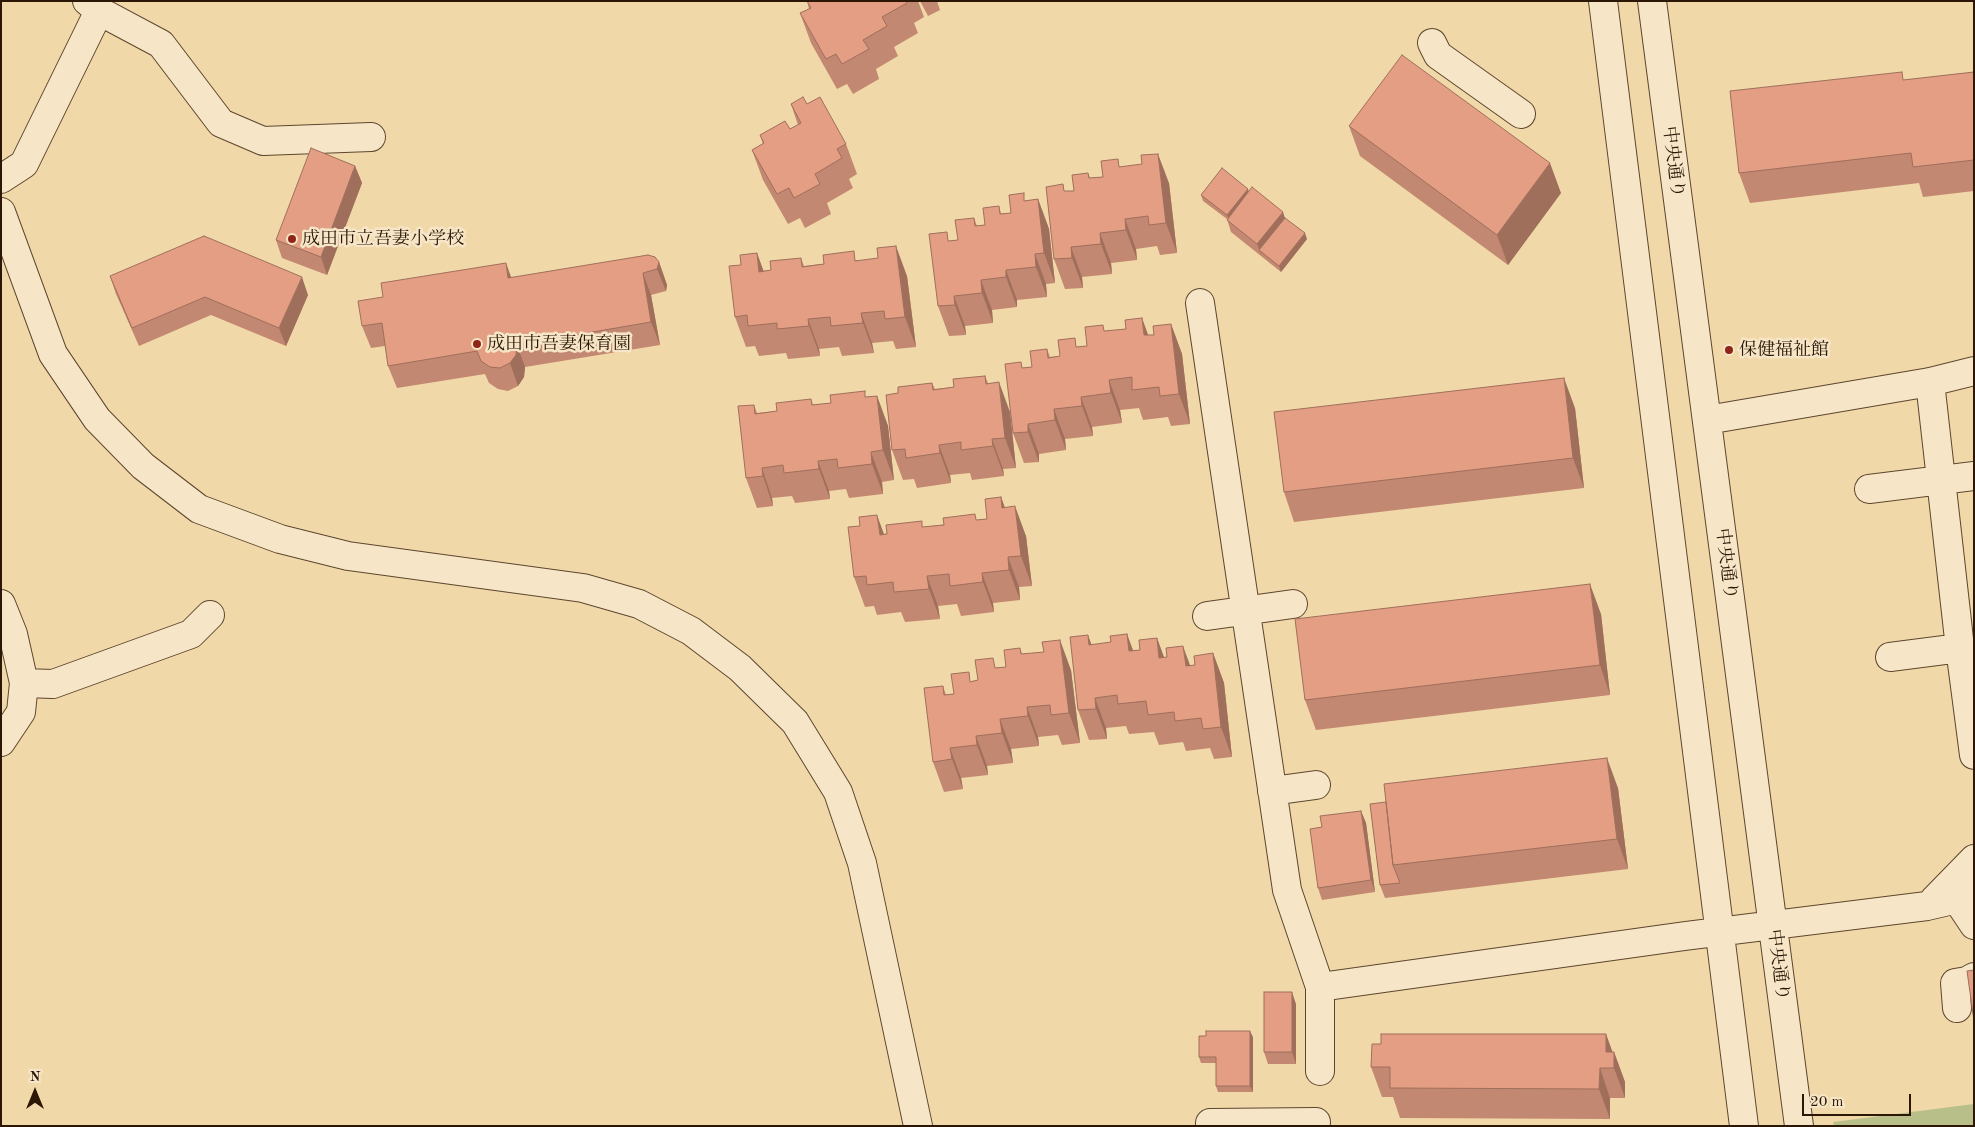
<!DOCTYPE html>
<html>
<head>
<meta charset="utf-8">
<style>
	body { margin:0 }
	#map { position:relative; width:1975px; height:1127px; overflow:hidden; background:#f1d8a9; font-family:"Old Standard TT",serif }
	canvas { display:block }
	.frame { position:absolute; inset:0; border:2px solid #2c1605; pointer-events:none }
	.north { position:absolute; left:10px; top:1067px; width:50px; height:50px; -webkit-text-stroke:4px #f6e6c7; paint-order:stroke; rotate:0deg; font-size:14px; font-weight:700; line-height:20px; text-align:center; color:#2c1605 }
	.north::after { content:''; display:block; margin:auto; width:18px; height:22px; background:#2c1605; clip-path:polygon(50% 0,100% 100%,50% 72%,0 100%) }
	.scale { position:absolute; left:1802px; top:1094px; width:109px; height:22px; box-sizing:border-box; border:2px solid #2c1605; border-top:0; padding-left:6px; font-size:15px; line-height:18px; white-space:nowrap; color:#2c1605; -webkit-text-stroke:4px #f6e6c7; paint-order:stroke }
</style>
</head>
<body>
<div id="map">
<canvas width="1975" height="1127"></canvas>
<div class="frame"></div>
<div class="north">N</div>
<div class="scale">20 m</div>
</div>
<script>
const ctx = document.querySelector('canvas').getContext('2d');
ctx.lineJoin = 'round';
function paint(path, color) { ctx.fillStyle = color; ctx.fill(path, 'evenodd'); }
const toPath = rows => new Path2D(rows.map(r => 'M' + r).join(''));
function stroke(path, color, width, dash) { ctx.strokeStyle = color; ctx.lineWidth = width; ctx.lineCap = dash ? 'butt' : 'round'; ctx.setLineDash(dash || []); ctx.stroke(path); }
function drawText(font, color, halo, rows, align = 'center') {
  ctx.font = font + ' "Old Standard TT","Noto Serif JP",serif'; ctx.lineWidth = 5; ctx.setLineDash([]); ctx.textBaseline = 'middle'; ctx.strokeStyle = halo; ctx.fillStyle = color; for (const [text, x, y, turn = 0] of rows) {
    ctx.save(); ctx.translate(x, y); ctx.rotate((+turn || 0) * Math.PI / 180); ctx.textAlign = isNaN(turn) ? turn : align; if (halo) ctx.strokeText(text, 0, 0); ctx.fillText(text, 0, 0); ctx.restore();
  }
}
paint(toPath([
	[1974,1104,1974,1126,1834,1126,1833,1122]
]), '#b9bf89');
const minor = toPath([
	[87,1,99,11,161,44,221,123,263,141,371,137],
	[1603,1,1744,1126],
	[1652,1,1799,1126],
	[1432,43,1438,55,1521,114],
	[1,179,24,164,99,11],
	[1,212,53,354,97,419,143,466,199,509,280,539,348,556,583,588,639,604,691,631,740,668,795,722,838,792,862,863,918,1126],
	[1200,303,1287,890,1320,987,1320,1071],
	[1930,382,1960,648,1974,755],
	[1707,420,1930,382,1974,371],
	[1869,489,1974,476],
	[1,604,13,634,24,683,21,712,1,742],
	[1207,616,1293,604],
	[1890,657,1960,648],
	[24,683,53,684,191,634,210,615],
	[1272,791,1316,785],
	[1948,886,1974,925],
	[1934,900,1974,859],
	[1320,987,1685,936,1927,906,1957,899,1974,888],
	[1957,1008,1955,983,1967,981,1974,977],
	[1210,1123,1316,1122]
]);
stroke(minor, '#5d462e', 30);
stroke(minor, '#f6e6c7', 28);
paint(toPath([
	[807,1,918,1,924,17,914,23,918,33,894,47,898,56,876,69,879,79,853,94,847,84,837,89,811,43,800,13,809,9],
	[920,1,937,1,940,10,928,16],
	[1974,72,1974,191,1923,197,1919,183,1750,203,1739,173,1905,80],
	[791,104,807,104,846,144,857,174,849,179,853,188,827,203,831,214,805,228,800,218,788,224,763,180,752,150,763,144,760,135,790,129,798,125],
	[1349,126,1561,193,1508,265,1360,156],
	[355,166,362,183,327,275,282,258,276,240],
	[1121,167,1169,183,1177,253,1160,255,1157,246,1136,249,1137,260,1111,263,1112,274,1082,277,1083,288,1065,289,1054,259,1066,191,1074,191,1088,173,1090,178,1103,177],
	[1249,192,1285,218,1307,239,1281,272,1231,232,1227,219,1203,201,1201,195],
	[1038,199,1049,229,1055,283,1046,284,1047,297,1017,300,1017,307,992,310,993,323,965,326,966,335,949,336,938,306,950,241,958,240,974,218,977,226,985,225,999,206,1001,214,1011,213,1026,201],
	[757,253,763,271,771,270,801,258,804,266,858,260,907,276,916,347,896,349,893,341,872,343,874,353,842,356,839,347,819,349,820,356,788,359,786,353,759,356,755,346,746,347,735,317],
	[659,262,667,285,666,291,651,295,660,345,525,367,524,377,518,386,508,391,498,389,489,383,485,374,397,388,388,366,385,346,371,348,362,326,511,278],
	[110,276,308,295,286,346,211,315,139,346,116,294],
	[1171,324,1182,354,1190,424,1171,426,1168,417,1143,420,1139,408,1120,410,1122,423,1092,427,1093,436,1065,439,1066,450,1039,454,1039,462,1024,463,1013,433,1023,368,1032,367,1047,349,1050,357,1060,356,1078,347,1087,346,1105,331,1149,335,1154,335],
	[985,376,988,383,1010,412,1016,468,1003,469,1004,476,972,480,970,473,950,475,951,483,917,488,914,479,903,480,892,450,898,393,932,383,935,389,954,387],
	[877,396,888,426,894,480,882,482,883,494,849,498,846,489,829,491,830,499,795,503,792,496,772,498,773,506,757,508,746,478,754,405,757,413,777,411,811,399,813,405,831,403],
	[1575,408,1584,488,1294,522,1284,492],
	[1001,497,1005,508,1026,536,1032,586,1019,587,1020,600,993,603,994,612,961,616,957,604,938,606,940,619,905,622,901,612,877,615,874,606,865,607,854,577,884,534,924,527,987,519],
	[1601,614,1610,695,1316,730,1305,700],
	[1127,634,1133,651,1140,650,1157,638,1164,658,1191,666,1195,665,1213,653,1224,683,1232,757,1214,759,1210,748,1186,751,1183,742,1159,745,1154,732,1129,734,1126,726,1106,728,1107,739,1089,740,1078,710,1088,635,1091,645,1111,642],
	[1020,648,1022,654,1071,670,1080,743,1062,745,1058,735,1038,737,1039,746,1011,749,1013,763,987,766,988,775,961,778,963,789,944,792,933,762,943,686,946,695,954,694,972,681,978,680,997,668,1006,667],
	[1618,788,1628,869,1385,898,1380,885,1370,804],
	[1361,811,1366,823,1375,892,1322,900,1318,888,1322,827],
	[1296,1004,1296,1064,1268,1064,1264,1052],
	[1606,1034,1612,1052,1614,1052,1625,1082,1625,1098,1610,1098,1610,1119,1400,1118,1393,1097,1382,1097,1371,1067],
	[1253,1037,1253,1092,1218,1092,1216,1086,1216,1063,1201,1063,1199,1057]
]), '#c38871');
paint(toPath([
	[1158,154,1169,183,1177,253,1166,223],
	[1550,163,1561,193,1508,265,1497,235],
	[355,166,362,183,327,275,321,257],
	[1248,189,1250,196,1230,221,1227,215],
	[1038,199,1049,229,1055,283,1044,253],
	[1283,212,1287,224,1259,250,1262,256,1257,244],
	[1125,219,1136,249,1137,260,1126,230],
	[1100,233,1111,263,1112,274,1101,244],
	[1305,233,1307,239,1281,272,1279,266],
	[896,246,907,276,916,347,905,317],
	[1071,247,1082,277,1083,288,1072,258],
	[757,253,768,283,759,272],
	[1035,254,1046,284,1047,297,1036,267],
	[659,262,667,285,666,291,657,269],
	[506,263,514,285,508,278],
	[1006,270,1017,300,1017,307,1006,277],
	[643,273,651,295,660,345,651,322],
	[302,277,308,295,286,346,279,328],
	[981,280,992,310,993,323,982,293],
	[954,296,965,326,966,335,955,305],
	[861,313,872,343,874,353,863,323],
	[1142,318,1153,348,1144,335],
	[808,319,819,349,820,356,809,326],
	[1171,324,1182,354,1190,424,1179,394],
	[517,345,525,367,524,377,518,386,510,363],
	[1564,378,1575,408,1584,488,1573,458],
	[1109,380,1120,410,1122,423,1111,393],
	[999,382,1010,412,1016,468,1005,438],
	[877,396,888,426,894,480,883,450],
	[1081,397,1092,427,1093,436,1082,406],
	[1054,409,1065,439,1066,450,1055,420],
	[1028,424,1039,454,1039,462,1028,432],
	[992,439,1003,469,1004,476,993,446],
	[939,445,950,475,951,483,940,453],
	[871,452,882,482,883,494,872,464],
	[818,461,829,491,830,499,819,469],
	[762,468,772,498,773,506,763,476],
	[1001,497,1012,527,1002,508],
	[1015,506,1026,536,1032,586,1021,556],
	[877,515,888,545,880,535],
	[1008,557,1019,587,1020,600,1009,570],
	[982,573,993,603,994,612,983,582],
	[927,576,938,606,940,619,929,589],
	[1590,584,1601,614,1610,695,1600,665],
	[1127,634,1138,664,1129,651],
	[1088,635,1099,665,1089,645],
	[1157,638,1168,668,1159,658],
	[1060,640,1071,670,1080,743,1069,713],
	[1183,646,1194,676,1186,666],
	[1213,653,1224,683,1232,757,1221,727],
	[1095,698,1106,728,1107,739,1096,709],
	[1027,707,1038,737,1039,746,1028,716],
	[1000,719,1011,749,1013,763,1002,733],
	[976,736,987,766,988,775,977,745],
	[950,748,961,778,963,789,952,759],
	[1607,758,1618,788,1628,869,1617,839],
	[1361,811,1366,823,1375,892,1371,880],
	[1292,992,1296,1004,1296,1064,1292,1052],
	[1250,1031,1253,1037,1253,1092,1250,1086],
	[1606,1034,1614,1056,1614,1052,1625,1082,1625,1098,1614,1068,1606,1052],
	[1600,1068,1610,1098,1610,1119,1599,1089]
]), '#9f6f5c');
const building = toPath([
	[807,1,906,1,907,3,882,17,887,26,863,40,869,49,842,64,836,54,826,59,800,13,811,8,807,1],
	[1402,55,1550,163,1497,235,1349,126,1402,55],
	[1902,72,1903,80,1974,72,1974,160,1913,167,1911,153,1739,173,1730,91,1902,72],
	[803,97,807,104,820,97,846,144,837,149,842,158,815,174,820,184,794,198,789,188,777,194,752,150,764,143,760,135,785,121,790,129,801,123,791,104,803,97],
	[311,148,355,166,321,257,276,240,311,148],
	[1158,154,1166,223,1149,225,1148,216,1125,219,1126,230,1100,233,1101,244,1071,247,1072,258,1054,259,1046,187,1063,184,1064,191,1074,191,1072,175,1088,173,1089,178,1103,177,1101,161,1118,159,1119,167,1142,164,1141,155,1158,154],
	[1222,168,1248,189,1227,215,1201,195,1222,168],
	[1252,187,1283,212,1257,244,1227,220,1252,187],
	[1024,193,1024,201,1038,199,1044,253,1035,254,1036,267,1006,270,1006,277,981,280,982,293,954,296,955,305,938,306,929,234,947,232,948,241,958,240,955,220,974,218,975,226,985,225,983,208,999,206,1000,214,1011,213,1009,195,1024,193],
	[1285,218,1305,233,1279,266,1259,250,1285,218],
	[204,236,302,277,279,328,205,297,132,328,110,276,204,236],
	[896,246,905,317,885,319,884,311,861,313,863,323,831,326,830,317,808,319,809,326,777,329,777,323,748,326,747,315,735,317,729,266,741,265,740,255,757,253,759,272,771,270,770,261,801,258,802,267,824,264,823,255,854,251,855,261,878,258,877,248,896,246],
	[648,255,655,257,659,262,657,269,643,273,651,322,517,345,516,355,510,363,500,368,490,367,481,361,477,351,388,366,382,323,362,326,358,301,383,297,381,283,506,263,508,278,648,255],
	[1142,318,1144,335,1154,335,1153,326,1171,324,1179,394,1160,396,1159,387,1132,390,1132,377,1109,380,1111,393,1081,397,1082,406,1054,409,1055,420,1028,424,1028,432,1013,433,1005,364,1021,362,1022,368,1032,367,1030,351,1047,349,1048,358,1060,356,1058,340,1075,338,1076,347,1087,346,1085,327,1103,325,1104,331,1126,329,1125,320,1142,318],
	[985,376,986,384,999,382,1005,438,992,439,993,446,961,450,961,442,939,445,940,453,906,458,905,449,892,450,886,395,898,393,898,387,932,383,933,390,954,387,953,379,985,376],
	[1564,378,1573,458,1284,492,1274,412,1564,378],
	[865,391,865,397,877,396,883,450,871,452,872,464,838,468,837,459,818,461,819,469,784,473,783,465,762,468,763,476,746,478,738,406,754,405,755,414,777,411,776,403,811,399,812,405,831,403,830,395,865,391],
	[1001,497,1002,508,1015,506,1021,556,1008,557,1009,570,982,573,983,582,950,586,949,574,927,576,929,589,894,592,893,582,867,585,866,576,854,577,848,527,860,526,859,517,877,515,880,535,887,534,886,525,922,521,922,527,944,525,943,518,975,514,976,520,987,519,985,499,1001,497],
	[1590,584,1600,665,1305,700,1295,619,1590,584],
	[1127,634,1129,651,1140,650,1139,640,1157,638,1159,658,1167,657,1166,648,1183,646,1186,666,1195,665,1194,656,1213,653,1221,727,1203,729,1201,718,1175,721,1174,712,1148,715,1146,701,1118,704,1117,695,1095,698,1096,709,1078,710,1070,637,1088,635,1089,645,1111,642,1110,636,1127,634],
	[1060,640,1069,713,1051,715,1050,705,1027,707,1028,716,1000,719,1002,733,976,736,977,745,950,748,952,759,933,762,924,688,943,686,944,695,954,694,951,674,969,672,970,682,978,680,975,660,993,658,995,668,1006,667,1004,650,1020,648,1021,654,1044,652,1042,642,1060,640],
	[1607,758,1617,839,1393,865,1384,784,1607,758],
	[1386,802,1393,865,1400,883,1380,885,1370,804,1386,802],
	[1361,811,1371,880,1318,888,1310,829,1322,827,1320,816,1361,811],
	[1974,970,1974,1021,1967,971,1974,970],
	[1264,992,1292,992,1292,1052,1264,1052,1264,992],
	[1206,1031,1250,1031,1250,1086,1216,1086,1216,1057,1199,1057,1199,1036,1206,1036,1206,1031],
	[1381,1034,1606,1034,1606,1052,1614,1052,1614,1068,1600,1068,1599,1089,1390,1088,1390,1067,1371,1067,1372,1044,1381,1044,1381,1034]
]);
paint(building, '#e39e83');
stroke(building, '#9f6f5c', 1);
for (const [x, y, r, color] of [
	[292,239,5,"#8f2418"],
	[477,344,5,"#8f2418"],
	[1729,350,5,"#8f2418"]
]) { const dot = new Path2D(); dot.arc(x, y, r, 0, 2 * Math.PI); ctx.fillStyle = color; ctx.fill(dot); stroke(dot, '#f6e6c7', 2); }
drawText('18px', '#2c1605', '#f6e6c7', [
	["中央通り",1673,162,83],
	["中央通り",1726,564,83],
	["中央通り",1778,965,83]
]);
drawText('18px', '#2c1605', '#f6e6c7', [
	["成田市立吾妻小学校",302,239],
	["成田市吾妻保育園",487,344],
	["保健福祉館",1739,350]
], 'left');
</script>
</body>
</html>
